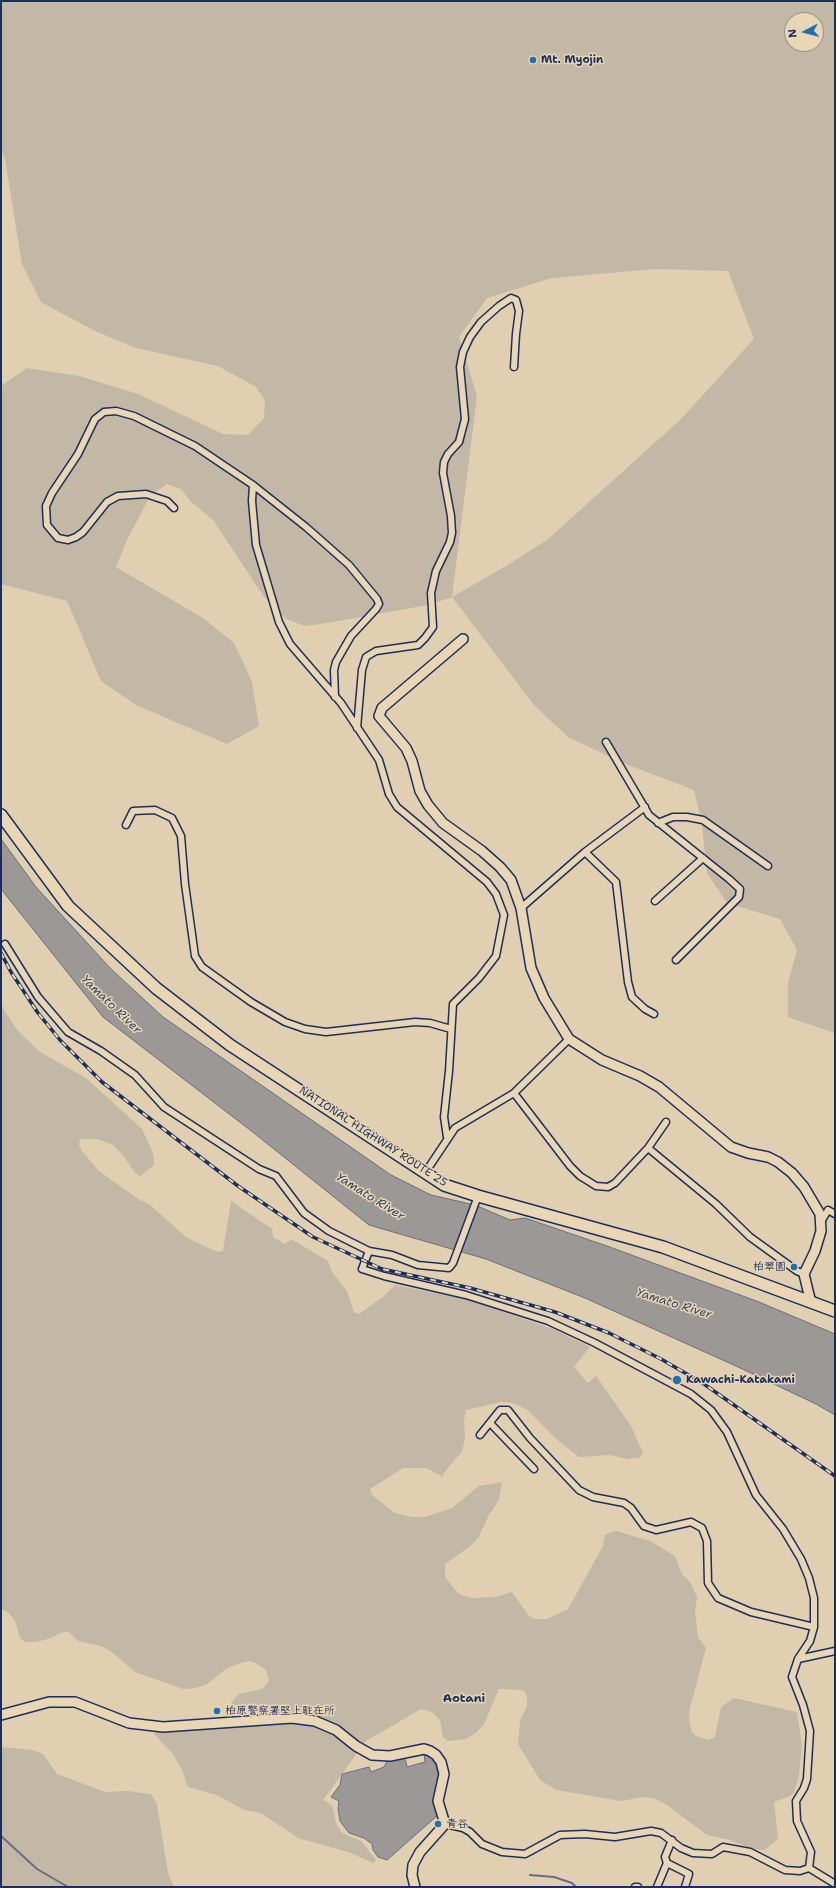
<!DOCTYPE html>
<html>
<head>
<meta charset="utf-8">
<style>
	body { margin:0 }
	#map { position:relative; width:836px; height:1888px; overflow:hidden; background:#e0cfb1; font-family:"Shantell Sans",sans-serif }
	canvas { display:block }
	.frame { position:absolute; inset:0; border:2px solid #1b2f5e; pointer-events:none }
	.north { position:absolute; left:784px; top:12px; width:40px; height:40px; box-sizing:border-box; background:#e8d6b4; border:1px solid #969392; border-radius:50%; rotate:263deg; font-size:11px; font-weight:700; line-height:16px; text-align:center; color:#1b2f5e }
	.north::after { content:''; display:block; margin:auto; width:14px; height:18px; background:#1f6fb2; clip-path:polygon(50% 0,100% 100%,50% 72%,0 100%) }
</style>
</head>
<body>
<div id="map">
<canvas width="836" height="1888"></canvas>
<div class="frame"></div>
<div class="north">N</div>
</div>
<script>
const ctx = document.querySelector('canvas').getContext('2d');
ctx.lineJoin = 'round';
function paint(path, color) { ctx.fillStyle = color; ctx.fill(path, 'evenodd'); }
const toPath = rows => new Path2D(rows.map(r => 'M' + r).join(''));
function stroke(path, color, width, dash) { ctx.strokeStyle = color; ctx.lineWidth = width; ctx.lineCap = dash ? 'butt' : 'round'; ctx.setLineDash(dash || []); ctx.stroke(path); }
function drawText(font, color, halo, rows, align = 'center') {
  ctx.font = font + ' "Shantell Sans","Klee One",sans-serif'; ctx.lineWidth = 3; ctx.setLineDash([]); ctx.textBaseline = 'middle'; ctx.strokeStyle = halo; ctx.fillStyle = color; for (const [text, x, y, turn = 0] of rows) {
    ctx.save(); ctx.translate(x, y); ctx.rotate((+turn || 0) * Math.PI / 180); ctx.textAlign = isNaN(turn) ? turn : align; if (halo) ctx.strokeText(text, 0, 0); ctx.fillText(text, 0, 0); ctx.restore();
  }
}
paint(toPath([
	[1,1,835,1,835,1033,788,1017,788,983,797,950,780,919,727,903,707,873,702,825,694,790,623,763,568,737,534,705,452,597,428,605,327,623,305,626,286,619,264,597,213,520,191,502,181,489,167,484,160,489,150,496,126,542,116,567,203,618,234,643,252,682,259,726,227,744,136,705,101,681,67,601,1,584,1,386,27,368,79,376,138,394,223,434,248,435,264,418,265,400,256,387,218,366,136,348,95,331,41,302,22,264,5,159,1,149],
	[792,20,816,20,816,44,792,44],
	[656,269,728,271,754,339,680,420,547,540,506,566,452,597,477,396,459,337,487,298,552,278],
	[1,1002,4,1010,18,1031,40,1052,86,1078,142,1129,153,1153,154,1159,154,1165,140,1176,135,1173,122,1154,113,1145,97,1139,80,1139,79,1145,82,1151,99,1171,138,1199,149,1204,186,1237,217,1252,223,1251,231,1201,272,1229,273,1237,285,1244,291,1239,328,1261,332,1272,347,1291,354,1312,359,1314,383,1297,395,1285,469,1300,553,1329,590,1347,574,1367,588,1383,596,1376,631,1426,643,1453,639,1458,627,1459,610,1455,579,1457,555,1438,528,1410,513,1403,501,1402,466,1410,464,1421,465,1439,462,1451,443,1474,443,1477,426,1468,403,1468,370,1489,372,1495,395,1513,412,1517,425,1517,452,1508,479,1486,502,1482,499,1500,489,1515,478,1538,469,1547,445,1564,445,1577,456,1591,461,1595,472,1598,495,1597,512,1592,529,1616,534,1619,547,1619,568,1609,603,1546,605,1535,610,1533,616,1531,650,1541,675,1556,682,1574,690,1582,697,1597,695,1613,698,1637,706,1648,690,1708,689,1721,692,1732,696,1736,708,1740,715,1737,721,1707,734,1698,797,1712,802,1745,799,1775,794,1793,790,1796,774,1802,778,1839,764,1850,752,1849,730,1840,707,1835,667,1805,656,1799,644,1797,621,1801,556,1790,540,1780,518,1744,520,1721,527,1706,527,1695,523,1690,505,1689,499,1689,484,1724,476,1733,466,1739,448,1741,443,1737,440,1720,432,1712,421,1709,366,1741,323,1800,332,1805,337,1826,342,1833,361,1841,376,1860,373,1863,348,1852,298,1838,261,1813,244,1810,217,1795,188,1787,182,1770,173,1754,154,1734,155,1730,264,1724,259,1707,243,1709,231,1703,239,1694,262,1689,269,1681,266,1670,256,1663,250,1661,237,1664,226,1669,206,1685,195,1688,183,1689,135,1672,112,1652,101,1646,78,1641,69,1632,64,1632,48,1639,36,1642,25,1642,20,1638,15,1621,8,1612,1,1609],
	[1,1747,32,1750,43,1754,57,1774,105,1792,128,1791,151,1794,157,1804,168,1873,174,1887,1,1887]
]), '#c2b8a5');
const water = toPath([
	[1,839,36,887,111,969,163,1017,391,1175,431,1195,475,1205,510,1220,525,1218,607,1246,759,1302,835,1334,835,1415,816,1404,736,1366,585,1298,486,1259,369,1225,254,1133,103,1017,1,889,1,839],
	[427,1752,438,1763,440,1773,438,1815,387,1860,378,1857,373,1850,372,1844,364,1838,349,1833,340,1821,338,1809,339,1801,331,1797,340,1785,342,1774,369,1767,371,1772,384,1767,387,1761,405,1758,407,1767,425,1762,424,1753,427,1752]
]);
paint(water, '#9c9895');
stroke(water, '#686e7f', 1);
stroke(toPath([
	[1,1836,37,1869,68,1887],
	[530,1875,554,1877,572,1883,576,1887]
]), '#686e7f', 2);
const street = toPath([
	[253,485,252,501,256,545,279,622,290,644,341,703,379,760,389,794,397,807,487,882,496,894,504,915,496,956,479,978,453,1004,449,1071,444,1117,447,1137],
	[174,508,167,501,146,494,118,496,107,502,83,532,76,537,68,540,58,538,47,525,46,506,52,493,78,454,95,419,104,412,116,411,134,416,195,446,253,485,306,527,349,565,377,599,379,604,376,609,351,636,336,662,334,670,335,697],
	[357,728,362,670,366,657,376,651,418,645,425,638,433,627,431,593,436,571,450,542,452,533,451,516,443,473,444,462,448,454,459,442,465,419,460,367,463,352,470,337,481,322,499,306,511,298,516,300,519,311,516,334,514,367],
	[606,742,649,815,729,879,740,889,739,897,676,960],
	[658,823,673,817,687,817,703,820,768,866],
	[126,825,133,811,155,810,172,818,181,836,185,884,195,956,202,967,251,1002,285,1022,305,1029,326,1032,415,1022,430,1023,451,1029],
	[585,852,616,882,628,982,632,997,645,1009,654,1014],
	[655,901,703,858],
	[521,908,585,852,645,807],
	[5,944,38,997,68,1032,101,1051,135,1075,164,1107,259,1169,276,1176,304,1213,329,1231,369,1251,362,1269,384,1276,466,1295,548,1321,595,1343,691,1394,711,1410,727,1432,756,1495,783,1529,801,1559,809,1578,814,1598,814,1627,810,1641,798,1659],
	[514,1093,570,1166,580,1176,596,1186,608,1187,615,1183,648,1148,666,1122],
	[648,1148,716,1204,750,1237,797,1271,804,1274],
	[425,1173,455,1128,514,1093,569,1039],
	[821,1222,828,1210,835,1214],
	[369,1251,392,1255,418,1265,449,1268,453,1263,478,1196],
	[490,1423,534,1469],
	[480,1435,500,1410,508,1410,530,1438,579,1490,593,1497,624,1503,631,1508,644,1526,656,1530,691,1522,702,1528,707,1541,708,1583,718,1598,751,1612,814,1627],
	[445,1824,463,1828,470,1832,482,1844,502,1852,525,1854,560,1835,585,1834,615,1837,651,1831,661,1833,681,1848,693,1853,712,1854,723,1847,750,1852,785,1870,800,1871,809,1868,835,1884],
	[672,1840,665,1857,667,1863,689,1874,685,1887],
	[809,1868,811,1852,797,1821,796,1801,804,1788,807,1779,810,1731,803,1705,792,1677,798,1659,835,1651],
	[635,1887,638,1887],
	[657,1887,667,1863]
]);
const secondary = toPath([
	[463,639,382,708,379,716,406,748,412,761,420,791,428,805,443,823,482,851,500,867,511,880,521,908,531,968,544,998,569,1039,602,1060,640,1076,659,1087,731,1147,748,1153,768,1157,778,1162,792,1173,804,1187,820,1214,821,1231,815,1251,804,1274,811,1303],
	[1,1715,49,1702,75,1702,129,1723,163,1727,292,1718,315,1721,336,1730,356,1746,372,1755,390,1756,424,1749,430,1751,436,1755,441,1762,444,1774,438,1801,445,1824,420,1852,413,1865,412,1875,415,1887]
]);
const highway = toPath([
	[1,815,68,906,156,988,230,1045,444,1185,478,1196,663,1247,835,1311]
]);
stroke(street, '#1b2f5e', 9);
stroke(secondary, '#1b2f5e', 12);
stroke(highway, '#1b2f5e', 14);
stroke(street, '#e8d6b4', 6);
stroke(secondary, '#e8d6b4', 9);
stroke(highway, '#e8d6b4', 11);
const rail = toPath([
	[1,953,11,972,38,1013,60,1040,102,1082,238,1186,313,1237,382,1269,470,1288,555,1312,609,1333,661,1359,704,1384,835,1476]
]);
stroke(rail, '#1b2f5e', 3.5);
stroke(rail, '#e8d6b4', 2, [6]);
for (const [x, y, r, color] of [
	[533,60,4,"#1f6fb2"],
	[794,1267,4,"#1f6fb2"],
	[677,1380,5,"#1f6fb2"],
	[217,1711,4,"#1f6fb2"],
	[438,1824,4,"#1f6fb2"]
]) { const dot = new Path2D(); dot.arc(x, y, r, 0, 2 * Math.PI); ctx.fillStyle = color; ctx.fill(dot); stroke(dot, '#e8d6b4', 1.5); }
drawText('bold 11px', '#1b2f5e', '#e8d6b4', [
	["Mt. Myojin",541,60],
	["柏翠園",786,1267,"right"],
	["Kawachi-Katakami",686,1380],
	["柏原警察署堅上駐在所",225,1711],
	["青谷",446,1824]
], 'left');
drawText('11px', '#1b2f5e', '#e8d6b4', [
	["NATIONAL HIGHWAY ROUTE 25",373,1137,33]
]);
drawText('italic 12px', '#354469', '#e8d6b4', [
	["Yamato River",111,1005,44],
	["Yamato River",370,1197,32],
	["Yamato River",674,1304,17]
]);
drawText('bold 12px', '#1b2f5e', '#e8d6b4', [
	["Aotani",464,1699]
]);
</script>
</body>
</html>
